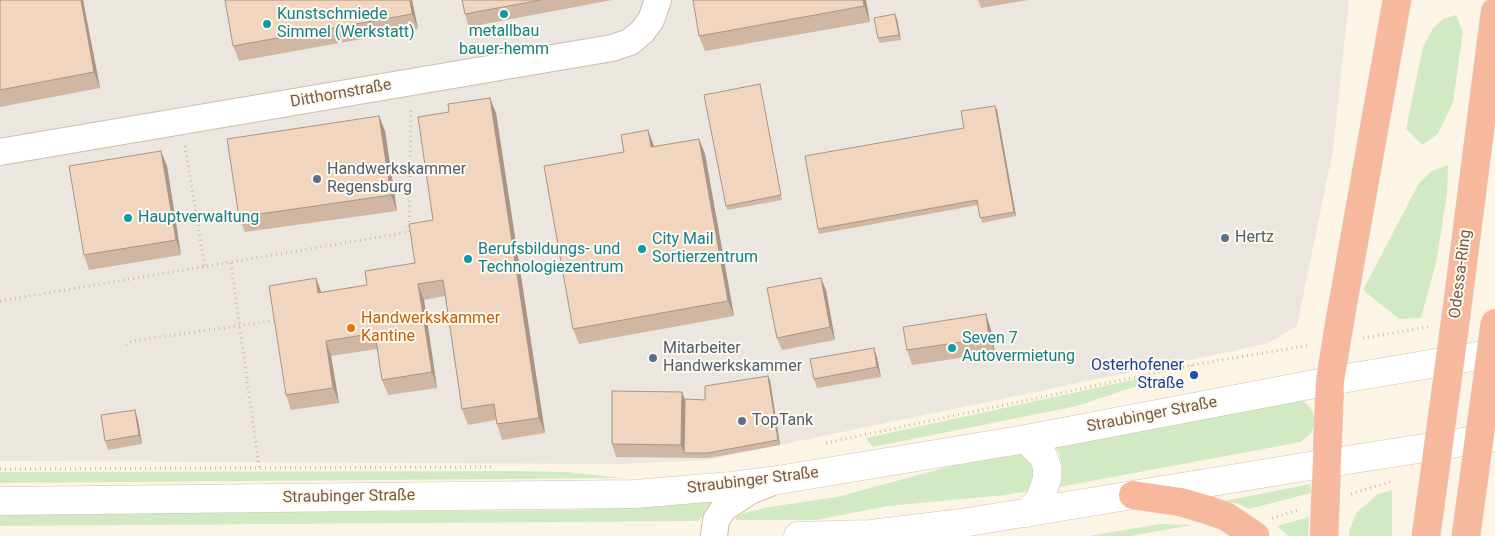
<!DOCTYPE html>
<html>
<head>
<meta charset="utf-8">
<style>
	body { margin:0 }
	canvas { display:block; background:#fcf5e6 }
</style>
</head>
<body>
<canvas width="1495" height="536"></canvas>
<script>
const ctx = document.querySelector('canvas').getContext('2d');
ctx.lineJoin = 'round';
function paint(path, color) { ctx.fillStyle = color; ctx.fill(path, 'evenodd'); }
const toPath = rows => new Path2D(rows.map(r => 'M' + r).join(''));
function stroke(path, color, width, dash) { ctx.strokeStyle = color; ctx.lineWidth = width; ctx.lineCap = dash ? 'butt' : 'round'; ctx.setLineDash(dash || []); ctx.stroke(path); }
function drawText(font, color, halo, rows, align = 'center') {
  ctx.font = font + ' Roboto,sans-serif'; ctx.lineWidth = 4; ctx.setLineDash([]); ctx.textBaseline = 'middle'; ctx.strokeStyle = halo; ctx.fillStyle = color; for (const [text, x, y, turn = 0] of rows) {
    ctx.save(); ctx.translate(x, y); ctx.rotate((+turn || 0) * Math.PI / 180); ctx.textAlign = isNaN(turn) ? turn : align; if (halo) ctx.strokeText(text, 0, 0); ctx.fillText(text, 0, 0); ctx.restore();
  }
}
paint(toPath([
	[0,0,1349,0,1333,150,1297,326,1266,344,708,460,619,464,0,461]
]), '#ece6e0');
paint(toPath([
	[1456,15,1463,32,1453,102,1438,134,1422,145,1406,129,1423,47,1433,28,1443,19],
	[1448,165,1447,194,1436,263,1421,318,1399,319,1363,290,1419,183,1432,171],
	[1146,377,1152,381,1077,406,873,447,866,438],
	[1297,397,1307,404,1313,412,1315,423,1311,433,1301,442,1059,487,1062,474,1062,466,1059,453,1052,444],
	[1018,450,1032,455,1038,478,1028,491,1005,495,888,506,816,520,736,520,736,517,744,513,769,507,837,497,981,458],
	[516,471,567,472,623,478,0,483,0,472],
	[1310,484,1311,493,1249,509,1236,503,1219,502],
	[1392,490,1392,536,1349,536,1349,531,1357,512,1378,494],
	[714,501,709,509,698,521,0,526,0,514,575,510],
	[1309,517,1308,536,1288,536,1277,526],
	[1160,524,1192,525,1131,536,1089,536]
]), '#d2eac4');
const street = toPath([
	[0,152,612,48,630,42,642,32,651,20,658,0],
	[714,536,716,520,724,508,750,491,768,484]
]);
const secondary = toPath([
	[1026,439,1043,456,1047,467,1047,479,1040,499,1027,513],
	[0,501,635,494,731,486,778,480,1026,439,1330,381,1495,353],
	[798,536,871,534,962,523,1328,463,1495,437]
]);
const highway = toPath([
	[1456,316,1495,12],
	[1133,495,1181,502,1208,510,1227,517,1255,536],
	[1324,536,1330,381,1341,314,1397,0],
	[1426,536,1433,485],
	[1466,536,1474,477]
]);
stroke(street, '#cebdac', 28);
stroke(secondary, '#d3bfac', 29);
stroke(highway, '#dbd5d0', 29);
stroke(toPath([
	[185,146,205,268],
	[231,263,259,467],
	[0,301,409,232,411,107],
	[1363,338,1428,327],
	[126,345,132,341,278,320],
	[1192,365,1194,375],
	[826,443,1192,365,1310,345],
	[0,469,492,467],
	[1351,494,1393,481],
	[1272,518,1299,510]
]), '#d6b8a1', 3, [1, 4]);
stroke(street, '#fff', 26);
stroke(secondary, '#fff', 28);
stroke(highway, '#f6b99d', 28);
const highwayBridge = toPath([
	[1474,477,1495,323],
	[1433,485,1456,316]
]);
stroke(highwayBridge, '#dbd5d0', 29, []);
stroke(highwayBridge, '#f6b99d', 28);
paint(toPath([
	[0,0,83,0,100,88,0,107],
	[412,0,418,29,239,61,233,46],
	[462,0,612,0,469,27,465,14],
	[693,0,866,0,870,22,705,51,699,36],
	[978,0,1028,0,981,8],
	[897,19,901,40,879,43,878,38],
	[761,89,782,200,727,210,726,206],
	[995,106,997,110,1016,216,982,223,978,205,819,234,818,229],
	[496,113,545,433,502,440,497,424,496,420,468,425,462,409,445,296,424,300,437,388,388,395,382,380,377,349,331,356,339,403,291,410,286,395,316,278,321,292,367,285,415,263,433,220],
	[379,116,385,131,397,211,245,232,239,217],
	[699,139,705,154,734,316,579,344,573,329,654,147],
	[167,166,181,255,89,270,84,255],
	[826,290,835,340,782,350,777,338],
	[986,314,991,330,995,353,912,365,907,350],
	[877,357,881,377,817,388,814,379],
	[768,376,770,380,780,445,709,458,616,457,612,444,682,392,685,399,705,400],
	[135,410,138,420,142,444,108,450,105,441]
]), '#cfb7a3');
paint(toPath([
	[81,0,83,0,100,88,94,72],
	[410,0,412,0,418,29,412,14],
	[863,0,866,0,870,22,864,6],
	[895,14,897,19,901,40,899,35],
	[490,98,496,113,545,433,539,418],
	[995,106,997,110,1016,216,1014,212],
	[379,116,385,131,397,211,391,195],
	[648,130,654,146,657,163,651,147],
	[699,139,705,154,734,316,728,301],
	[161,151,167,166,181,255,176,240],
	[316,278,322,294,318,293],
	[821,278,826,290,835,340,830,327],
	[418,284,424,300,437,388,432,372],
	[986,314,991,330,995,353,989,338],
	[326,341,331,356,339,403,333,388],
	[874,348,877,357,881,377,877,367],
	[768,376,770,380,780,445,778,440],
	[682,392,686,404,684,453,681,445],
	[135,410,138,420,142,444,139,435]
]), '#a99585');
const building = toPath([
	[0,0,81,0,94,72,0,90,0,0],
	[225,0,410,0,412,14,233,46,225,0],
	[462,0,541,0,465,14,462,0],
	[693,0,863,0,864,6,699,36,693,0],
	[895,14,899,35,878,38,874,18,895,14],
	[760,84,781,195,726,206,704,95,760,84],
	[490,98,539,418,497,424,494,404,462,409,443,280,418,284,432,372,382,380,375,333,326,341,333,388,286,395,269,286,316,278,318,293,367,285,365,271,415,263,409,224,433,220,418,117,449,112,448,104,490,98],
	[995,106,1014,212,980,218,977,200,818,229,805,156,964,128,961,111,995,106],
	[379,116,391,195,239,217,227,139,379,116],
	[648,130,651,147,699,139,728,301,573,329,544,166,624,152,621,135,648,130],
	[161,151,176,240,84,255,69,166,161,151],
	[821,278,830,327,777,338,767,288,821,278],
	[986,314,989,338,907,350,903,327,986,314],
	[874,348,877,367,814,379,810,359,874,348],
	[768,376,778,440,707,453,684,453,685,399,705,400,705,386,768,376],
	[612,391,682,392,681,445,612,444,612,391],
	[135,410,139,435,105,441,101,415,135,410]
]);
paint(building, '#f1d5be');
stroke(building, '#a99585', 1);
for (const [x, y, r, color] of [
	[504,14,5,"#0f9aa8"],
	[267,24,5,"#0f9aa8"],
	[317,179,5,"#5c6f8a"],
	[128,218,5,"#0f9aa8"],
	[1225,238,5,"#5c6f8a"],
	[642,249,5,"#0f9aa8"],
	[468,259,5,"#0f9aa8"],
	[351,328,5,"#e8710a"],
	[952,348,5,"#0f9aa8"],
	[653,358,5,"#5c6f8a"],
	[1194,375,5,"#1a4fb4"],
	[742,421,5,"#5c6f8a"]
]) { const dot = new Path2D(); dot.arc(x, y, r, 0, 2 * Math.PI); ctx.fillStyle = color; ctx.fill(dot); stroke(dot, '#fff8ec', 2); }
drawText('16px', '#0d838f', '#fff8ec', [
	["Kunstschmiede",277,15],
	["Simmel (Werkstatt)",277,33],
	["metallbau",504,32,"center"],
	["bauer-hemm",504,50,"center"],
	["Hauptverwaltung",138,218],
	["City Mail",652,240],
	["Sortierzentrum",652,258],
	["Berufsbildungs- und",478,250],
	["Technologiezentrum",478,268],
	["Seven 7",962,339],
	["Autovermietung",962,357]
], 'left');
drawText('16px', '#755c4b', '#fff8ec', [
	["Ditthornstraße",341,94,-10],
	["Odessa-Ring",1461,274,-83],
	["Straubinger Straße",1152,415,-11],
	["Straubinger Straße",753,481,-7],
	["Straubinger Straße",349,497,-1]
]);
drawText('16px', '#4e5e75', '#fff8ec', [
	["Handwerkskammer",327,170],
	["Regensburg",327,188],
	["Hertz",1235,238],
	["Mitarbeiter",663,349],
	["Handwerkskammer",663,367],
	["TopTank",752,421]
], 'left');
drawText('16px', '#c56008', '#fff8ec', [
	["Handwerkskammer",361,319],
	["Kantine",361,337]
], 'left');
drawText('16px', '#164399', '#fff8ec', [
	["Osterhofener",1184,366],
	["Straße",1184,384]
], 'right');
</script>
</body>
</html>
